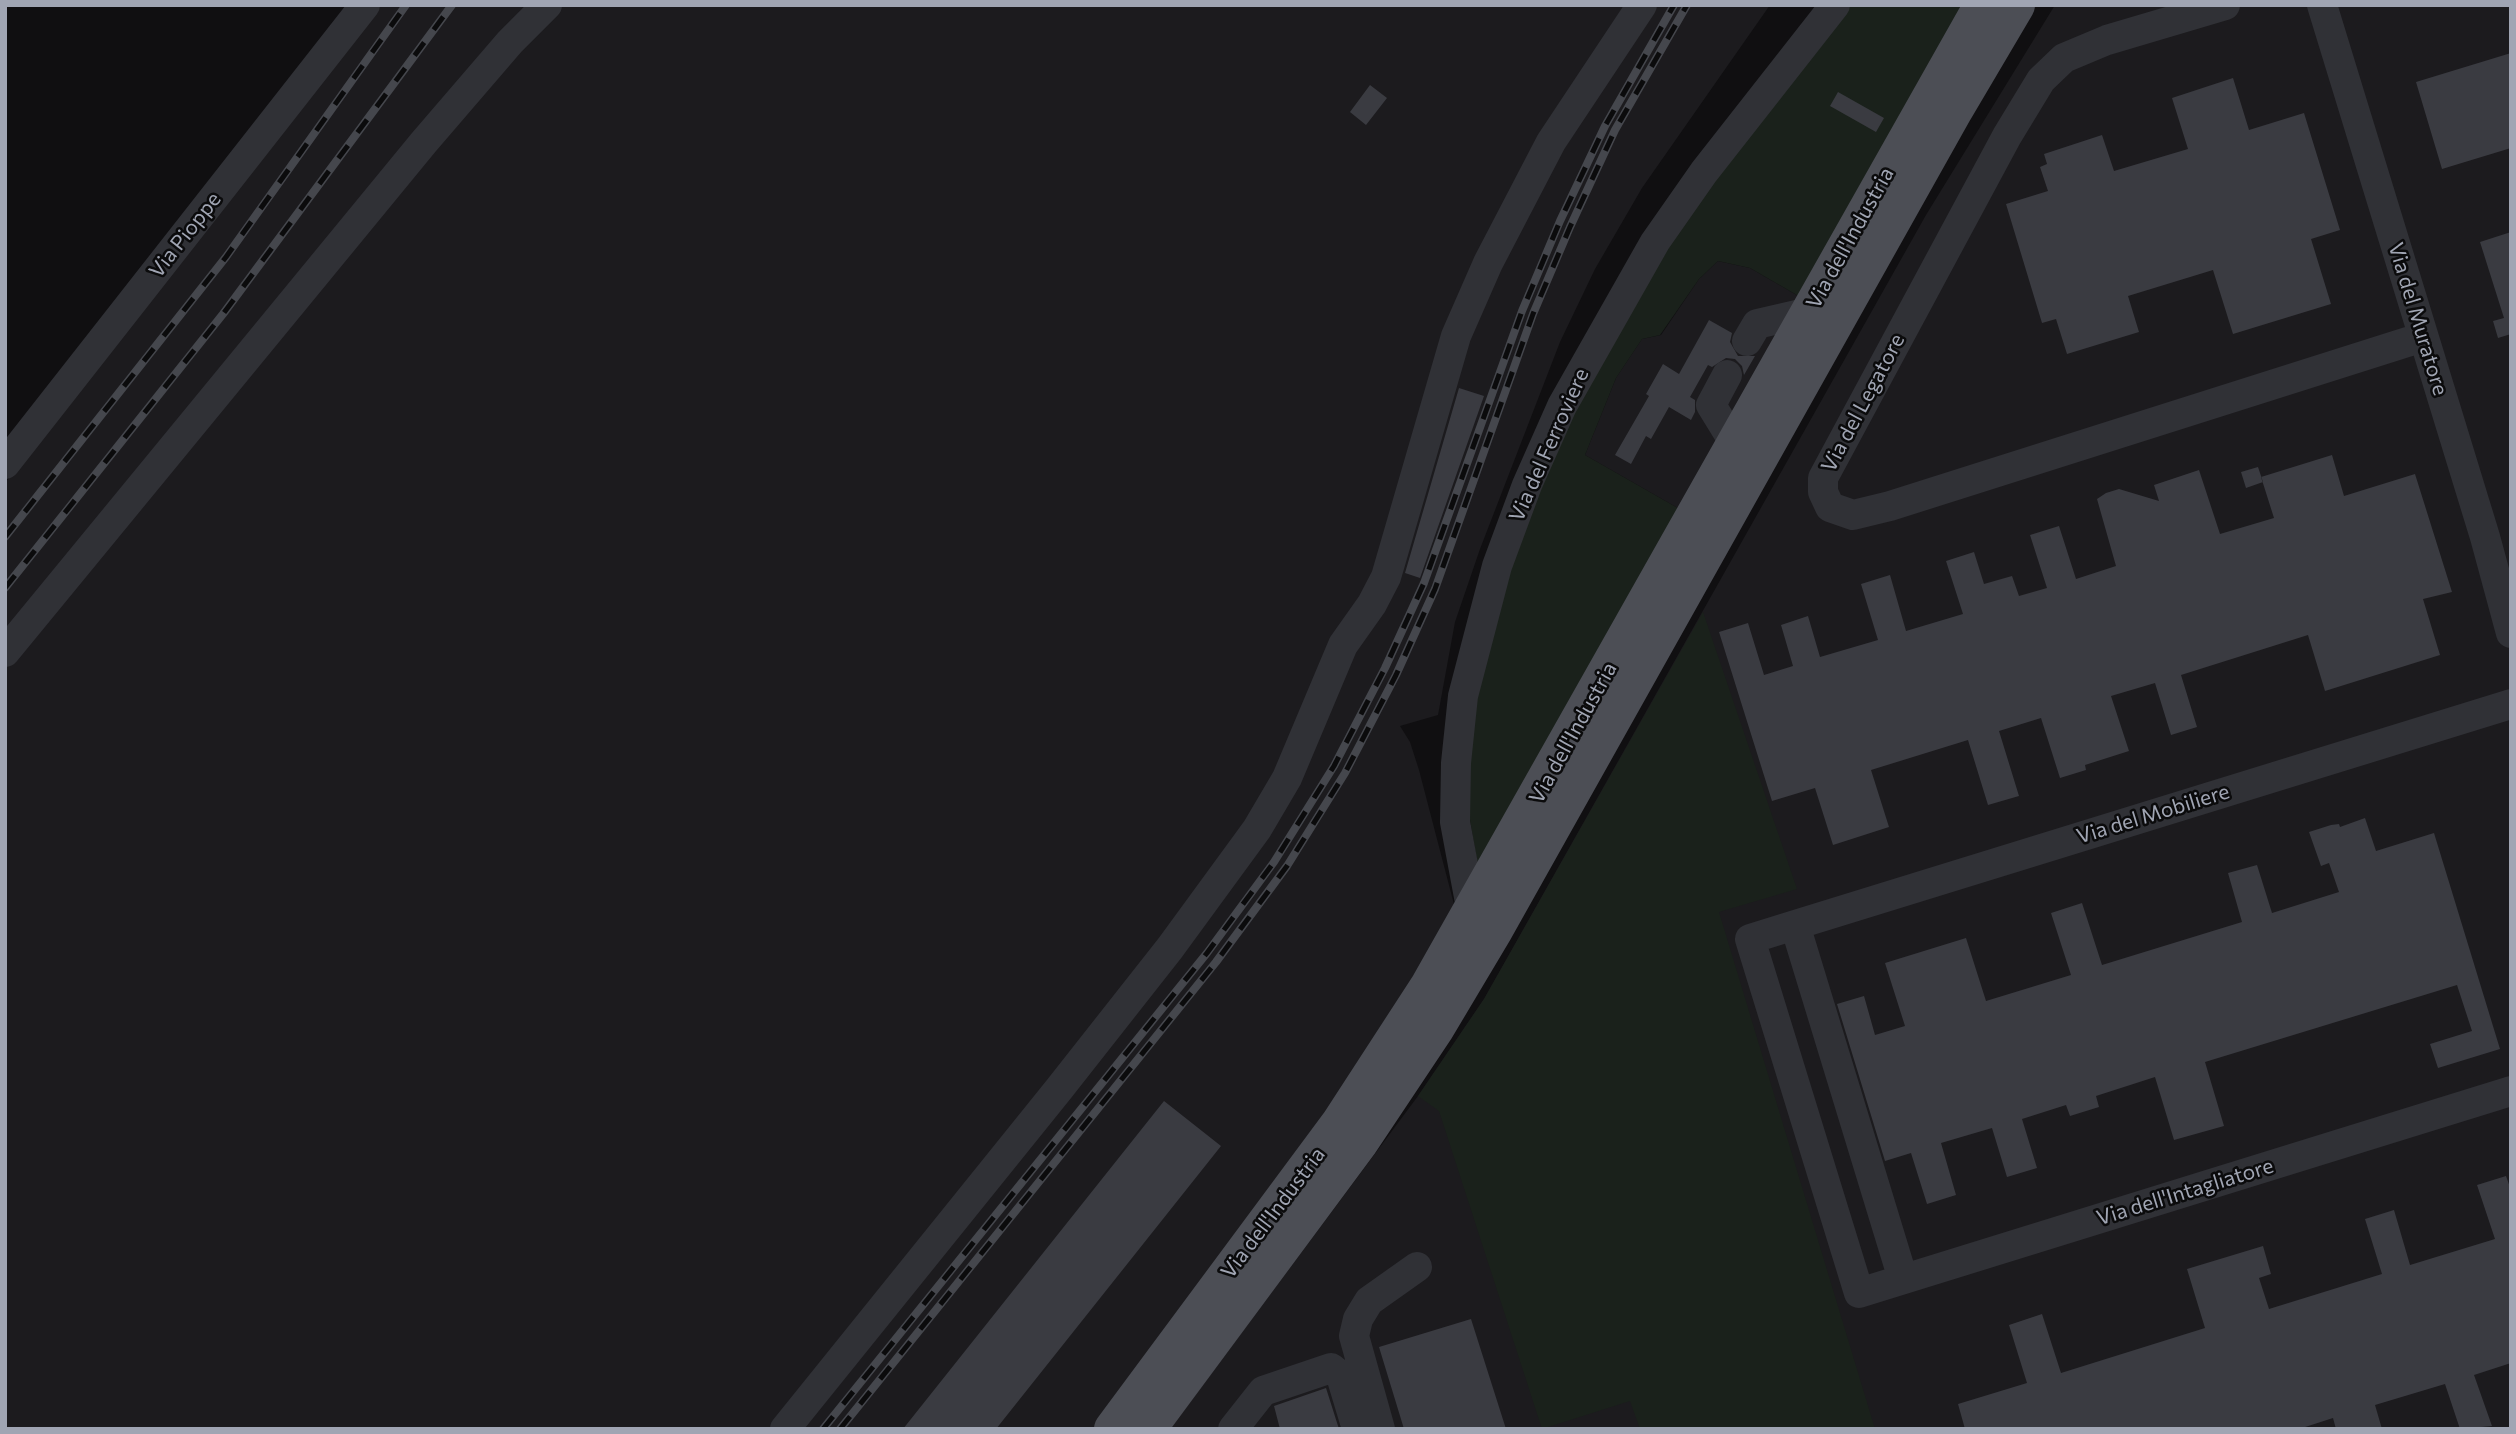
<!DOCTYPE html>
<html>
<head>
<meta charset="utf-8">
<style>
	body { margin:0 }
	#map { position:relative; width:2516px; height:1434px; overflow:hidden; background:#100f11; font-family:Commissioner,sans-serif }
	canvas { display:block }
	.frame { position:absolute; inset:0; border:7px solid #a0a5b3; pointer-events:none }
</style>
</head>
<body>
<div id="map">
<canvas width="2516" height="1434"></canvas>
<div class="frame"></div>
</div>
<script>
const ctx = document.querySelector('canvas').getContext('2d');
ctx.lineJoin = 'round';
function paint(path, color) { ctx.fillStyle = color; ctx.fill(path, 'evenodd'); }
const toPath = rows => new Path2D(rows.map(r => 'M' + r).join(''));
function stroke(path, color, width, dash) { ctx.strokeStyle = color; ctx.lineWidth = width; ctx.lineCap = dash ? 'butt' : 'round'; ctx.setLineDash(dash || []); ctx.stroke(path); }
function drawText(font, color, halo, rows, align = 'center') {
  ctx.font = font + ' Commissioner,sans-serif'; ctx.lineWidth = 5; ctx.setLineDash([]); ctx.textBaseline = 'middle'; ctx.strokeStyle = halo; ctx.fillStyle = color; for (const [text, x, y, turn = 0] of rows) {
    ctx.save(); ctx.translate(x, y); ctx.rotate((+turn || 0) * Math.PI / 180); ctx.textAlign = isNaN(turn) ? turn : align; if (halo) ctx.strokeText(text, 0, 0); ctx.fillText(text, 0, 0); ctx.restore();
  }
}
paint(toPath([
	[377,5,1770,5,1642,188,1595,269,1560,342,1480,549,1455,622,1438,715,1400,726,1410,742,1419,770,1456,912,1369,1054,1098,1429,5,1429,5,483],
	[2055,5,2511,5,2511,1429,1170,1429,1418,1096,1484,999,1926,215],
	[1718,261,1750,268,1802,298,1683,511,1585,455,1616,378,1642,339,1661,335,1699,279]
]), '#1c1b1e');
paint(toPath([
	[1848,5,1968,5,1802,298,1750,268,1718,261,1699,279,1660,335,1642,339,1616,378,1585,455,1683,511,1479,873,1470,820,1468,764,1476,701,1506,571,1574,411,1675,233],
	[1703,612,1797,889,1719,912,1875,1429,1640,1429,1630,1401,1542,1429,1439,1111,1418,1096,1484,999]
]), '#1a211b');
paint(toPath([
	[2511,53,2511,148,2442,169,2416,82],
	[2233,78,2249,130,2304,113,2340,230,2311,239,2331,304,2233,334,2213,270,2128,296,2139,332,2067,354,2056,319,2042,323,2006,204,2048,191,2040,167,2047,164,2044,154,2102,135,2114,171,2188,149,2172,98],
	[1370,85,1387,98,1366,125,1350,112],
	[1838,92,1884,118,1876,132,1830,106],
	[2511,232,2511,334,2498,338,2493,321,2504,318,2480,242],
	[1709,320,1732,333,1730,342,1738,356,1755,356,1744,375,1742,366,1735,359,1726,358,1712,367,1708,365,1690,397,1695,400,1695,412,1691,420,1669,407,1651,439,1646,436,1631,464,1615,455,1649,396,1646,394,1663,364,1679,374],
	[1459,388,1484,396,1420,578,1405,573],
	[2332,455,2344,496,2415,474,2452,592,2423,599,2440,655,2325,691,2308,635,2181,675,2197,727,2171,735,2155,683,2111,696,2129,751,2085,765,2086,770,2060,778,2041,718,1999,731,2019,796,1988,805,1968,740,1871,770,1889,827,1833,845,1815,788,1772,801,1719,632,1748,623,1764,675,1793,666,1781,625,1808,616,1820,657,1878,640,1861,584,1890,575,1906,631,1963,614,1946,561,1974,552,1984,584,2012,576,2019,596,2047,588,2030,535,2059,526,2076,579,2116,566,2097,499,2106,493,2119,489,2159,501,2154,485,2199,470,2220,534,2274,518,2261,477],
	[2258,467,2263,482,2246,488,2241,472],
	[2365,818,2376,851,2434,833,2500,1049,2438,1068,2430,1044,2472,1031,2457,985,2205,1062,2224,1126,2174,1140,2155,1077,2096,1096,2099,1107,2070,1116,2066,1105,2022,1119,2037,1168,2007,1177,1992,1128,1941,1143,1956,1195,1927,1204,1911,1153,1885,1161,1837,1004,1864,996,1875,1035,1905,1026,1885,963,1966,938,1986,1001,2071,975,2051,913,2082,903,2102,965,2242,922,2228,873,2257,865,2272,913,2339,892,2329,863,2321,866,2309,832,2331,825,2339,824,2340,827],
	[1164,1101,1221,1146,996,1429,903,1429],
	[2506,1176,2511,1190,2511,1363,2474,1375,2492,1426,2460,1429,2445,1384,2375,1405,2382,1429,2336,1429,2333,1418,2299,1429,1965,1429,1958,1404,2027,1383,2009,1325,2042,1314,2061,1373,2205,1328,2187,1269,2263,1246,2271,1274,2259,1278,2269,1309,2382,1274,2365,1219,2394,1210,2410,1265,2495,1239,2477,1185],
	[1471,1319,1506,1429,1404,1429,1379,1347],
	[1326,1388,1339,1429,1280,1429,1274,1406]
]), '#3a3b41');
stroke(toPath([
	[2225,5,2107,40,2064,58,2041,80,2007,136,1823,478,1823,492,1830,507,1853,515,1890,506,2423,337],
	[2322,5,2485,537,2511,633],
	[1747,341,1757,324,1809,312],
	[1727,375,1711,405,1735,444],
	[5,464,365,5],
	[5,652,424,142,510,42,547,5],
	[1472,913,1455,822,1456,763,1463,696,1497,566,1527,485,1562,406,1655,242,1704,172,1835,5],
	[1795,925,1750,939,1859,1293,2511,1091],
	[1903,1279,1795,925,2511,704],
	[785,1429,1059,1089,1170,948,1257,829,1287,778,1343,645,1372,604,1386,577,1456,336,1488,263,1551,142,1642,5],
	[1233,1429,1263,1391,1331,1368,1341,1376,1357,1429],
	[1380,1429,1354,1336,1358,1319,1369,1301,1417,1267]
]), '#303136', 30);
stroke(toPath([
	[1113,1429,1340,1123,1429,986,1983,5],
	[1147,1429,1359,1143,1435,1029,1494,930,1954,110,2016,5]
]), '#4c4e55', 38);
const rail = toPath([
	[5,537,226,257,406,5],
	[5,588,223,314,452,5],
	[823,1429,1207,953,1274,862,1334,766,1385,668,1424,583,1522,311,1560,221,1605,126,1674,5],
	[840,1429,1216,962,1287,866,1345,773,1396,675,1435,589,1533,314,1570,227,1615,130,1687,5]
]);
stroke(rail, '#45474d', 8);
stroke(rail, '#0b0b0c', 5, [16]);
drawText('21px', '#a0a5b3', '#0b0b0c', [
	["Via Pioppe",185,235,-52],
	["Via dell'Industria",1850,238,-61],
	["Via del Muratore",2418,319,73],
	["Via del Legatore",1863,403,-62],
	["Via del Ferroviere",1549,445,-66],
	["Via dell'Industria",1573,733,-61],
	["Via del Mobiliere",2153,814,-17],
	["Via dell'Intagliatore",2185,1192,-17],
	["Via dell'Industria",1273,1213,-53]
]);
</script>
</body>
</html>
